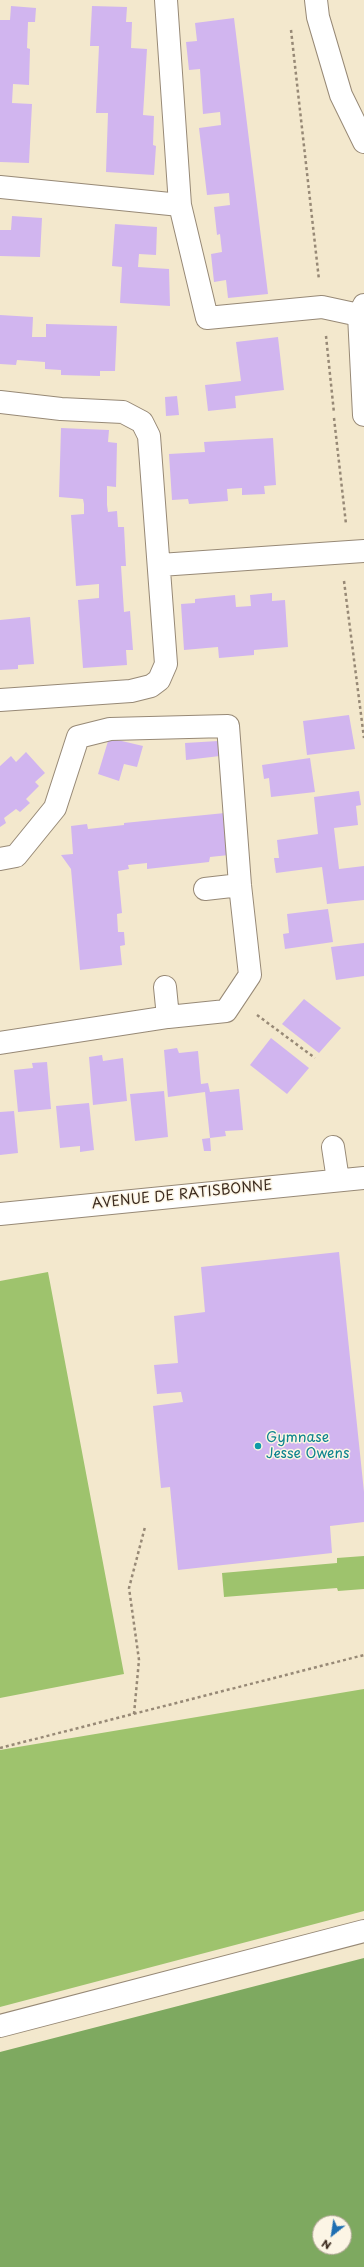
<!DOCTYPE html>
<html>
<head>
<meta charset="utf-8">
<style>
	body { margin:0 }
	#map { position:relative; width:364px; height:2267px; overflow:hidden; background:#f3e8cd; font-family:"Playpen Sans",sans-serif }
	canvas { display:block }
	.north { position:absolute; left:312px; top:2215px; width:40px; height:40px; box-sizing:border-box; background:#fcf5e5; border:1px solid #afa495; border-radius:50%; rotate:210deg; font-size:11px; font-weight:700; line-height:16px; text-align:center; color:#3b2a1e }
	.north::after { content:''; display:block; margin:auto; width:14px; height:18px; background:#1f6fb2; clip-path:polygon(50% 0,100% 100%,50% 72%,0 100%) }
</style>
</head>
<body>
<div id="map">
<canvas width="364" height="2267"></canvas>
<div class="north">N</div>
</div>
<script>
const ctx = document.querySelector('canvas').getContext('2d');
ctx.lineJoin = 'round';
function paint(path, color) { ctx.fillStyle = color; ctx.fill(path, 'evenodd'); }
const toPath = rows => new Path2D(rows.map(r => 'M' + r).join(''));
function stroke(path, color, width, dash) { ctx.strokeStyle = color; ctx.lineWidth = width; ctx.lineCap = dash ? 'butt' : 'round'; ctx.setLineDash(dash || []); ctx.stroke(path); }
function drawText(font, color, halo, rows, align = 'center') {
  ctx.font = font + ' "Playpen Sans",sans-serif'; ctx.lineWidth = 3; ctx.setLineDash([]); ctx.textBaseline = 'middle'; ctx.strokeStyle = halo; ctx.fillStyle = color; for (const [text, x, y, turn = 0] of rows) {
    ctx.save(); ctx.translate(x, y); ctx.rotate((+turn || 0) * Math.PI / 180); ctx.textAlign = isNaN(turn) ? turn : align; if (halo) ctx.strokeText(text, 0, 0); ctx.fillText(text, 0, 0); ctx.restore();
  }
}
paint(toPath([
	[48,1272,124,1674,0,1698,0,1281],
	[364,1556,364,1589,338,1591,337,1588,224,1597,222,1573,337,1563,337,1558],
	[364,1689,364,1911,0,2007,0,1750]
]), '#9ec36d');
paint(toPath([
	[364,1958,364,2267,0,2267,0,2052],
	[320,2223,344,2223,344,2247,320,2247]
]), '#7ea960');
paint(toPath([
	[11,6,36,8,35,22,28,22,27,48,30,49,29,85,13,84,12,103,32,104,29,163,0,162,0,20,10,20],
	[92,6,127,7,126,22,132,22,131,48,147,49,143,115,154,116,153,145,156,146,154,175,106,172,108,113,96,113,99,46,90,46],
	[234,18,268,294,228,298,226,280,214,282,211,254,222,252,220,234,217,235,214,207,230,205,229,193,207,195,199,128,221,125,220,112,203,114,200,69,189,70,186,42,197,41,195,23],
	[12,216,42,218,40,257,0,256,0,230,11,230],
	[115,224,157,227,156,255,139,254,138,267,169,269,170,306,120,303,122,267,112,266],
	[0,315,33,317,32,337,46,337,46,324,117,326,115,371,100,371,100,376,61,375,61,370,45,369,45,362,17,360,16,365,0,364],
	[278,337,284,390,235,396,236,408,208,411,205,385,241,381,236,342],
	[177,396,179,415,166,416,165,397],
	[61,428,109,430,108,442,117,443,116,487,107,486,107,505,108,512,117,511,118,527,124,527,126,566,121,566,124,612,130,611,133,650,126,650,127,665,83,668,78,600,99,598,99,584,76,586,71,515,84,514,84,504,83,499,59,497],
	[273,438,276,485,264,486,265,494,242,495,242,488,227,489,228,501,189,504,188,499,172,500,169,454,205,452,204,442],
	[272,593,272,601,285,600,288,647,254,650,254,655,219,658,218,647,184,650,181,604,195,603,195,599,235,595,236,607,251,606,250,595],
	[30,617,34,664,18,665,18,669,0,670,0,620],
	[349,715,355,749,307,755,303,721],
	[109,738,143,746,137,767,124,764,119,781,98,774],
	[218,741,220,756,186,760,185,743],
	[26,752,45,773,35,782,39,786,26,799,30,803,20,812,16,809,4,818,6,823,0,827,0,766,11,756,16,762],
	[310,758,315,792,271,797,269,778,264,779,262,765],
	[359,791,361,805,356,806,358,825,334,828,339,869,364,866,364,900,327,904,322,867,276,873,274,858,279,858,277,840,318,834,314,797],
	[225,813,229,855,210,857,209,862,147,869,147,863,128,865,129,869,118,871,122,913,117,914,118,932,124,932,125,945,120,946,122,965,80,970,71,869,61,855,73,854,71,826,87,824,88,829,124,825,124,823],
	[328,909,333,942,285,949,283,934,289,933,287,914],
	[364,943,364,976,336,980,331,947],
	[304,999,341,1028,319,1053,282,1024],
	[271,1038,309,1068,287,1094,250,1065],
	[177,1048,179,1053,198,1051,201,1084,208,1083,210,1092,239,1089,243,1130,225,1131,226,1136,210,1138,211,1151,204,1151,202,1139,210,1138,205,1092,168,1097,164,1050],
	[102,1055,103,1061,123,1058,127,1101,93,1105,89,1057],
	[47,1062,51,1109,18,1112,14,1070,33,1068,32,1063],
	[164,1091,168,1137,135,1141,130,1094],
	[89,1103,94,1150,80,1152,80,1146,60,1148,56,1106],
	[14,1111,18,1153,0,1155,0,1112],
	[339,1252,364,1492,364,1522,330,1526,332,1553,178,1570,170,1487,161,1488,153,1406,183,1402,181,1392,157,1394,154,1365,178,1363,174,1316,205,1312,201,1267]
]), '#d1b5ef');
const minor = toPath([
	[166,0,180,205,207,318,322,307,359,315],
	[316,0,318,17,341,95,364,142],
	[0,187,180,205],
	[364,305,359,315,364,415],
	[0,402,61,409,123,412,142,422,149,436,166,664,159,680,151,686,131,691,0,700],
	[160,565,364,551],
	[0,859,16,856,55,808,78,737,110,729,228,726,240,885,250,975,226,1011,168,1017,0,1043],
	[205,889,240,885],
	[165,987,168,1017],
	[333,1147,338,1180],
	[0,1214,364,1178],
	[0,2026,364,1931]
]);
stroke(minor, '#978976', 24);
stroke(toPath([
	[291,30,319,280],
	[326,336,334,413],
	[334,418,346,524],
	[344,581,364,738],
	[257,1015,315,1058],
	[134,1714,139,1660,129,1588,145,1527],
	[0,1748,364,1655]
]), '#978976', 2.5, [3, 3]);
stroke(minor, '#fff', 22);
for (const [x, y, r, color] of [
	[258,1446,4,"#0f9aa8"]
]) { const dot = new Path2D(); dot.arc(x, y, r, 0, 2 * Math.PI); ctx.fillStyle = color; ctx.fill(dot); stroke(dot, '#fcf5e5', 1.5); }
drawText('14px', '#3b2a1e', '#fcf5e5', [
	["AVENUE DE RATISBONNE",182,1195,-6]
]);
drawText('14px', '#0d838f', '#fcf5e5', [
	["Gymnase",266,1438],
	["Jesse Owens",266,1454]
], 'left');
</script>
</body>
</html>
